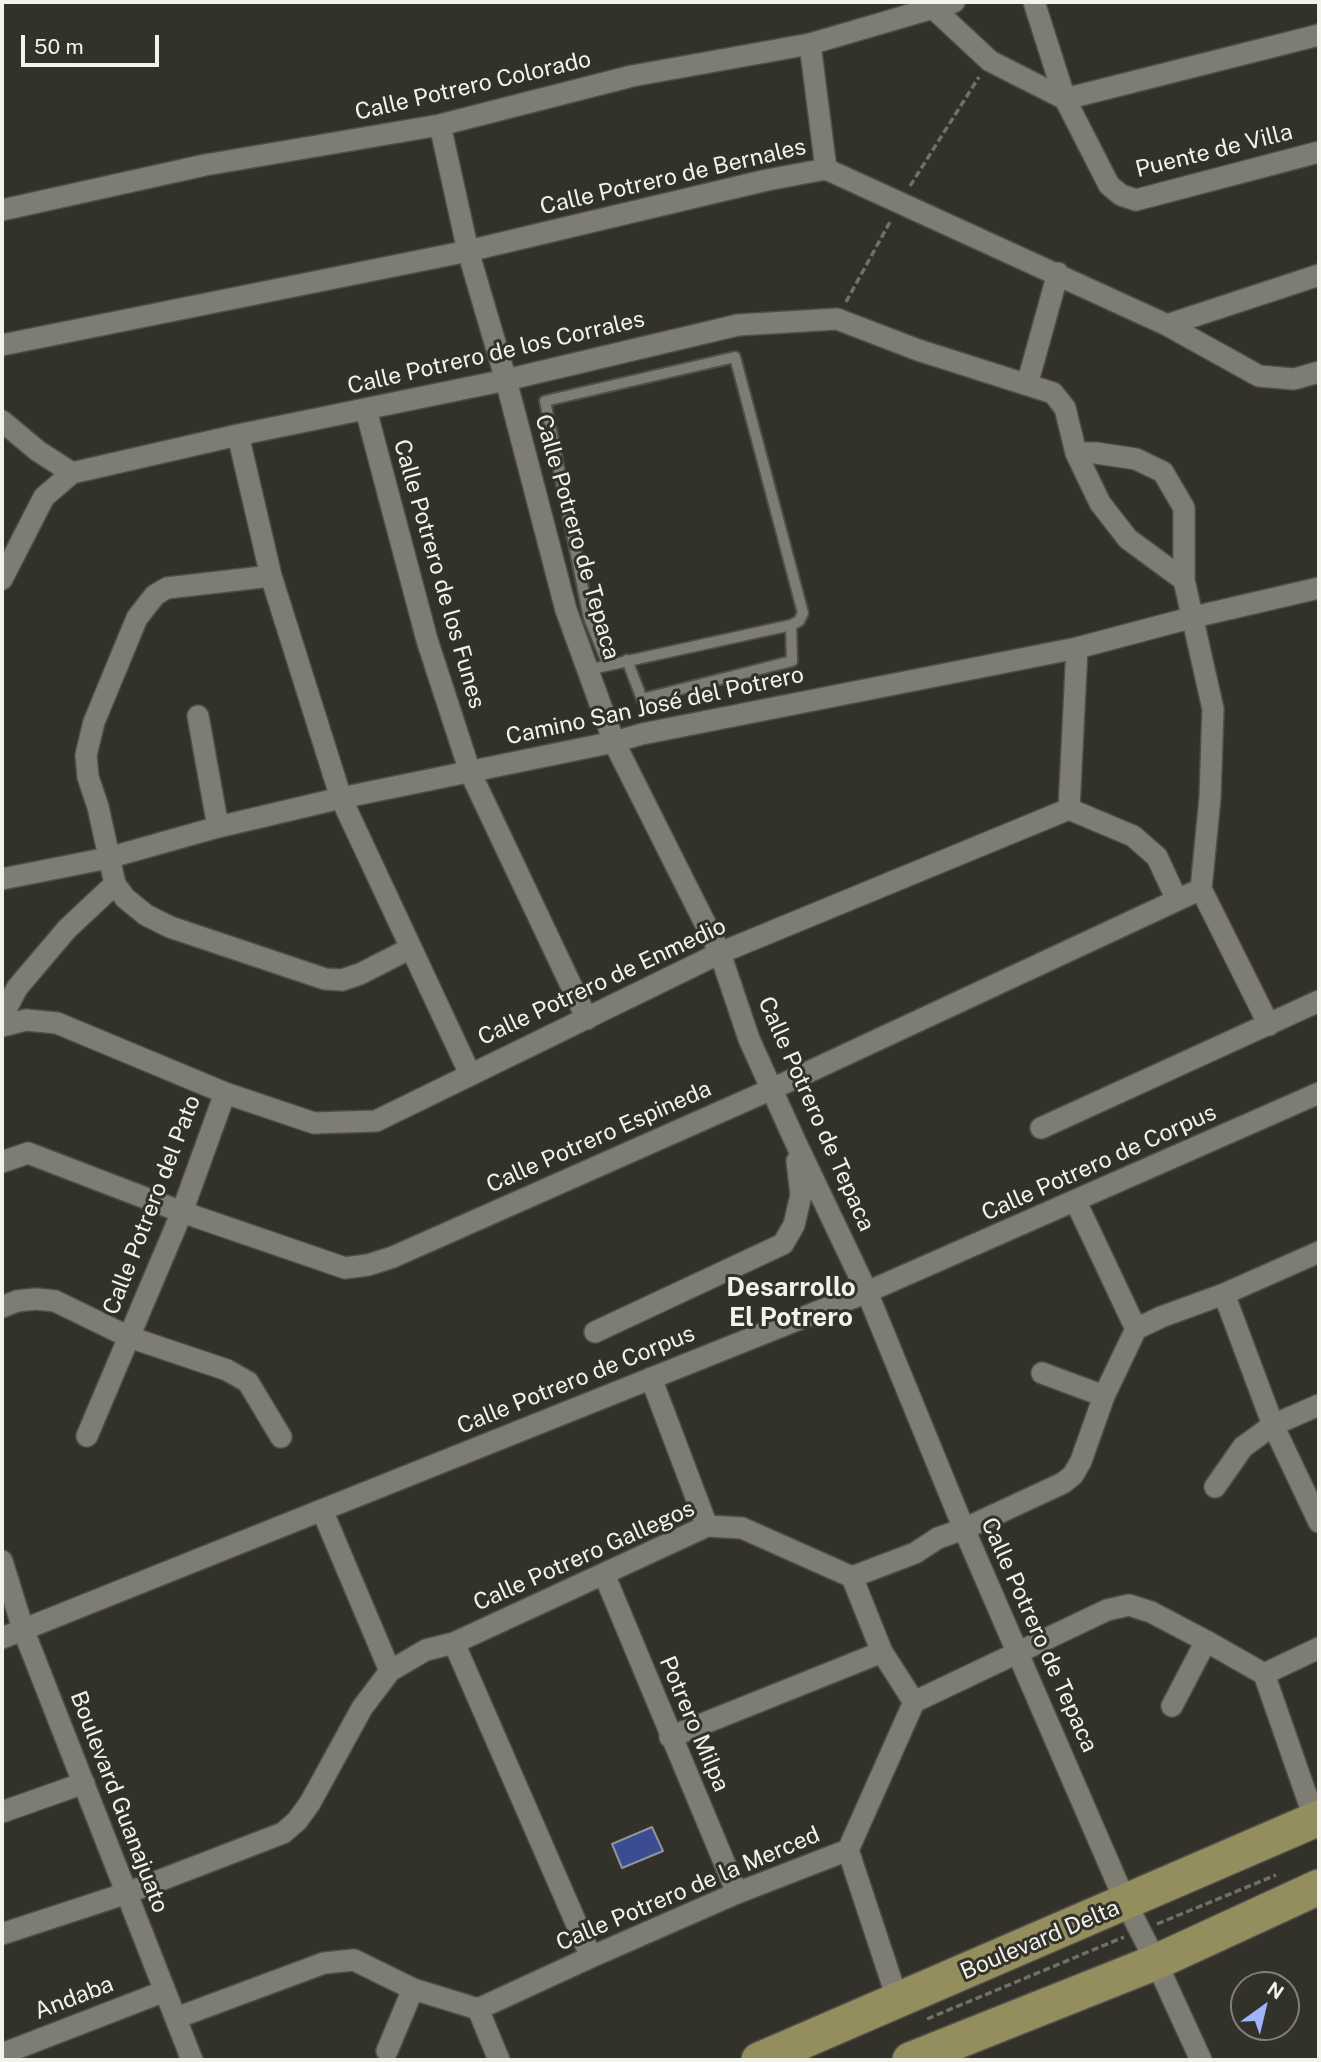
<!DOCTYPE html>
<html>
<head>
<meta charset="utf-8">
<style>
	body { margin:0 }
	#map { position:relative; width:1321px; height:2062px; overflow:hidden; background:#33322a; font-family:"Public Sans",sans-serif }
	canvas { display:block }
	.frame { position:absolute; inset:0; border:4px solid #f3f3ee; pointer-events:none }
	.north { position:absolute; left:1230px; top:1971px; width:70px; height:70px; box-sizing:border-box; background:#33322a; border:2px solid #807f78; border-radius:50%; rotate:34deg; font-size:19px; font-weight:700; line-height:28px; text-align:center; color:#f3f3ee }
	.north::after { content:''; display:block; margin:auto; width:24px; height:32px; background:#9eb4fd; clip-path:polygon(50% 0,100% 100%,50% 72%,0 100%) }
	.scale { position:absolute; left:21px; top:35px; width:138px; height:32px; box-sizing:border-box; border:4px solid #f3f3ee; border-top:0; padding-left:9px; font-size:21px; line-height:24px; white-space:nowrap; color:#f3f3ee; -webkit-text-stroke:5px #33322a; paint-order:stroke }
</style>
</head>
<body>
<div id="map">
<canvas width="1321" height="2062"></canvas>
<div class="frame"></div>
<div class="north">N</div>
<div class="scale">50 m</div>
</div>
<script>
const ctx = document.querySelector('canvas').getContext('2d');
ctx.lineJoin = 'round';
function paint(path, color) { ctx.fillStyle = color; ctx.fill(path, 'evenodd'); }
const toPath = rows => new Path2D(rows.map(r => 'M' + r).join(''));
function stroke(path, color, width, dash) { ctx.strokeStyle = color; ctx.lineWidth = width; ctx.lineCap = dash ? 'butt' : 'round'; ctx.setLineDash(dash || []); ctx.stroke(path); }
function drawText(font, color, halo, rows, align = 'center') {
  ctx.font = font + ' "Public Sans",sans-serif'; ctx.lineWidth = 6; ctx.setLineDash([]); ctx.textBaseline = 'middle'; ctx.strokeStyle = halo; ctx.fillStyle = color; for (const [text, x, y, turn = 0] of rows) {
    ctx.save(); ctx.translate(x, y); ctx.rotate((+turn || 0) * Math.PI / 180); ctx.textAlign = isNaN(turn) ? turn : align; if (halo) ctx.strokeText(text, 0, 0); ctx.fillText(text, 0, 0); ctx.restore();
  }
}
const building = toPath([
	[652,1827,663,1851,622,1868,612,1844,652,1827]
]);
paint(building, '#3b4c93');
stroke(building, '#91949d', 2);
const service = toPath([
	[627,660,642,699,792,661,791,625],
	[587,670,791,625,799,621,803,613,735,357,545,401,589,618,608,665]
]);
const minor = toPath([
	[1034,2,1065,99,1109,185,1121,195,1136,200,1319,152],
	[932,7,990,61,1065,99,1319,35],
	[810,44,826,169],
	[440,125,468,251,506,380,566,610,614,742,720,953,749,1039,795,1141,867,1292,964,1529,1126,1903,1156,1962,1201,2060],
	[2,210,205,165,440,125,632,76,810,44,954,2],
	[1167,325,1319,275],
	[2,345,468,251,767,180,826,169,1167,325,1259,376,1294,379,1319,372],
	[1027,385,1058,273],
	[366,410,427,640,470,772,587,1019],
	[2,421,38,451,72,473],
	[238,435,271,576,341,798,470,1074],
	[1076,453,1096,453,1136,459,1163,472,1184,508,1184,580,1213,709,1210,798,1201,889,1269,1025],
	[271,576,167,588,155,595,137,618,94,722,86,755,88,777,98,807,115,884,125,898,146,915,170,927,325,979,342,980,360,974,411,948],
	[2,579,44,497,72,473,238,435,506,380,738,325,837,319,918,350,1053,393,1065,408,1076,453,1100,503,1128,539,1184,580],
	[198,716,218,827],
	[1069,809,1077,648],
	[1069,809,1133,836,1157,857,1177,900],
	[2,879,108,858,218,827,341,798,614,742,642,734,1077,648,1194,617,1319,588],
	[2,1017,17,988,67,929,115,884],
	[2,1026,26,1020,57,1023,225,1093,314,1123,376,1121,720,953,1069,809],
	[1041,1128,1319,1001],
	[2,1162,28,1153,182,1212,345,1268,368,1265,393,1257,772,1089,1201,889],
	[1076,1202,1136,1329],
	[1224,1294,1273,1425,1319,1522],
	[2,1307,17,1301,36,1299,55,1301,129,1337,227,1370,248,1382,281,1437],
	[595,1332,783,1244,794,1225,801,1195,797,1161],
	[1042,1373,1104,1396],
	[651,1378,707,1526],
	[87,1436,182,1212,225,1093],
	[1215,1487,1243,1447,1273,1425,1319,1405],
	[322,1510,390,1671],
	[2,1561,23,1629,192,2060],
	[604,1574,737,1893],
	[852,1577,882,1652,914,1702],
	[2,1638,867,1292,1319,1093],
	[454,1643,591,1957],
	[1264,1674,1315,1820],
	[1172,1706,1206,1641],
	[670,1737,882,1652],
	[2,1812,84,1783],
	[848,1850,898,2001],
	[2,1934,127,1893,283,1833,297,1821,310,1803,362,1708,390,1671,426,1650,454,1643,707,1526,742,1528,852,1577,915,1553,938,1538,964,1529,1063,1483,1073,1475,1081,1461,1104,1396,1136,1329,1161,1317,1224,1294,1319,1252],
	[478,2009,499,2060],
	[176,2018,324,1963,354,1960,413,1989,478,2009,591,1957,737,1893,848,1850,914,1702,1107,1610,1129,1605,1151,1612,1206,1641,1264,1674,1319,1648],
	[387,2051,413,1989],
	[2,2054,165,1991]
]);
const primary = toPath([
	[759,2060,1319,1818],
	[910,2060,1156,1962,1319,1887]
]);
stroke(service, '#4f4e48', 14);
stroke(minor, '#4f4e48', 24);
stroke(primary, '#4f4e48', 38);
stroke(toPath([
	[910,186,979,77],
	[846,302,891,220],
	[1157,1924,1276,1875],
	[927,2019,1124,1937]
]), '#707069', 3.5, [7, 3.5]);
stroke(service, '#7e7d74', 10);
stroke(minor, '#7e7d74', 21);
stroke(primary, '#948d5e', 35);
drawText('23px', '#f3f3ee', '#33322a', [
	["Calle Potrero Colorado",473,86,-13],
	["Puente de Villa",1214,151,-14],
	["Calle Potrero de Bernales",673,177,-13],
	["Calle Potrero de los Corrales",496,353,-13],
	["Calle Potrero de Tepaca",577,537,74],
	["Calle Potrero de los Funes",439,574,74],
	["Camino San José del Potrero",655,706,-12],
	["Calle Potrero de Enmedio",602,982,-25],
	["Calle Potrero de Tepaca",816,1114,66],
	["Calle Potrero Espineda",599,1137,-24],
	["Calle Potrero de Corpus",1099,1163,-24],
	["Calle Potrero del Pato",152,1205,-69],
	["Calle Potrero de Corpus",576,1380,-22],
	["Calle Potrero Gallegos",584,1556,-24],
	["Calle Potrero de Tepaca",1039,1635,66],
	["Potrero Milpa",694,1724,67],
	["Boulevard Guanajuato",119,1802,69],
	["Calle Potrero de la Merced",688,1889,-23],
	["Boulevard Delta",1040,1940,-23],
	["Andaba",74,1998,-21]
]);
drawText('bold 26px', '#f3f3ee', '#33322a', [
	["Desarrollo",791,1288],
	["El Potrero",791,1318]
]);
</script>
</body>
</html>
